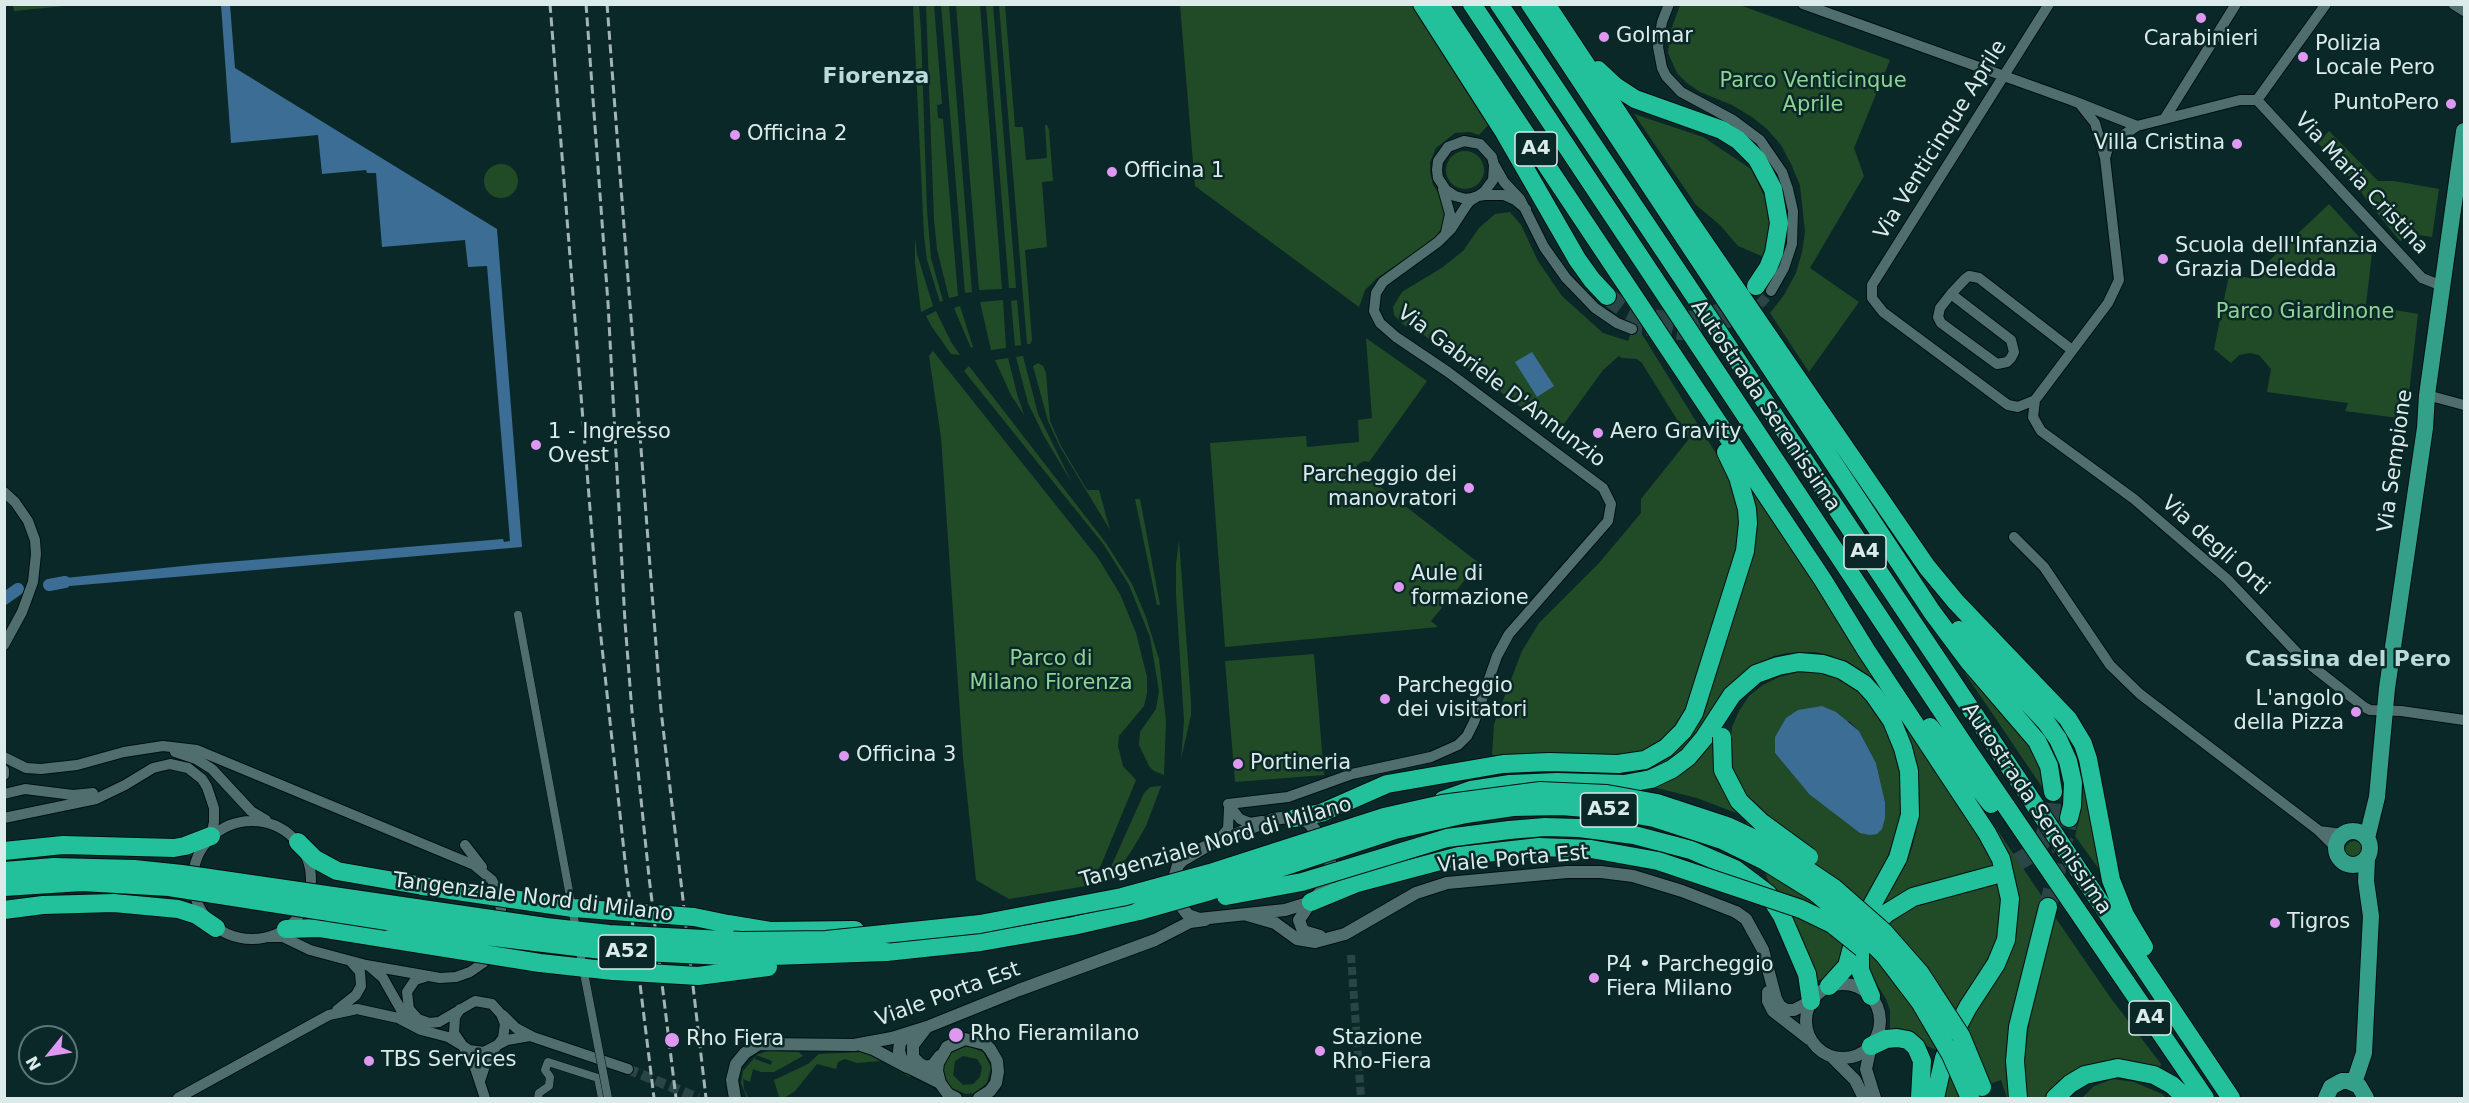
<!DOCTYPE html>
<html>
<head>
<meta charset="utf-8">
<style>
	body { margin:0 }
	#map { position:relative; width:2469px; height:1103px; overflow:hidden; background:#0b2828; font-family:"DejaVu Sans",sans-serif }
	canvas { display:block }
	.frame { position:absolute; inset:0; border:6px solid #dbebea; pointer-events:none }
	.north { position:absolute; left:18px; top:1025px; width:60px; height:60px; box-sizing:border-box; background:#0b2828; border:2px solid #5e7676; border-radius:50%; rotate:240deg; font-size:16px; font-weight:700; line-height:24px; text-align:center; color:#dbebea }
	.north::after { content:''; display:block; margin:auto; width:21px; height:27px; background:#de98f2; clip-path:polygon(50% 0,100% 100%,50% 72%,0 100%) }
</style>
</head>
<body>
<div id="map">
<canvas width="2469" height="1103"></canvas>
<div class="frame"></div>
<div class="north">N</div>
</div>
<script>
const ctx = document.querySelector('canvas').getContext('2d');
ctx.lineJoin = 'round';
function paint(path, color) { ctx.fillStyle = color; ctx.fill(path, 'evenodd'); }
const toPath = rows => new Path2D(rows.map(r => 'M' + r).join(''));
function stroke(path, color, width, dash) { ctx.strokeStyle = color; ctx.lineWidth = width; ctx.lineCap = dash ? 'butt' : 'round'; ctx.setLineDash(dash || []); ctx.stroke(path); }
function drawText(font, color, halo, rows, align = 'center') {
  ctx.font = font + ' "DejaVu Sans",sans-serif'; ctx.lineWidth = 5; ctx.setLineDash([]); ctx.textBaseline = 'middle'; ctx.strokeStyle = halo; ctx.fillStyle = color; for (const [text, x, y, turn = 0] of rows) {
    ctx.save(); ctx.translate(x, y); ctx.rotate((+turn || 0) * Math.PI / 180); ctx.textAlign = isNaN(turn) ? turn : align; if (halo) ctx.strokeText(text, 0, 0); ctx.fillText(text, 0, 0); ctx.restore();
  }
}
paint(toPath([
	[1737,4,1890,60,1854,148,1864,176,1810,268,1859,302,1809,372,1770,313,1784,295,1796,273,1802,252,1805,232,1800,185,1791,164,1781,145,1767,129,1752,117,1732,105,1700,92,1687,83,1677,73,1668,53,1670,33,1680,5],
	[75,5,14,11,13,5,75,4],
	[913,5,919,5,921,31,927,211,931,258,943,301,940,302,927,260,924,236],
	[926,5,934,5,942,104,937,105,938,118,943,119,958,296,949,298,937,249,934,220],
	[941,5,949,5,972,292,965,293],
	[956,5,980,5,1002,289,979,290],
	[986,5,993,5,1016,288,1009,288],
	[999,5,1005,5,1015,127,1023,127,1026,160,1047,158,1045,125,1047,125,1049,130,1053,181,1042,182,1047,247,1025,250,1032,340,1030,344,1027,344],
	[1180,5,1414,5,1491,122,1479,135,1470,132,1455,133,1436,148,1430,162,1430,172,1433,185,1442,198,1446,211,1442,228,1432,241,1377,278,1365,290,1359,307,1195,186],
	[1634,114,1703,137,1751,169,1771,210,1769,236,1764,257,1738,246,1720,225,1696,205],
	[2329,131,2378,181,2394,181,2439,189,2432,237,2417,235,2400,241,2367,201,2357,185,2318,143],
	'1446 170a19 19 0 1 1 38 0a19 19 0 1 1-38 0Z',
	'484 181a17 17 0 1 1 34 0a17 17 0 1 1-34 0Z',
	[2329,204,2363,241,2373,244,2366,305,2418,314,2406,419,2345,411,2348,403,2267,392,2271,369,2259,355,2250,353,2239,355,2231,363,2214,349,2229,275,2251,278],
	[1510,212,1521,225,1538,261,1562,296,1603,333,1628,341,1635,323,1720,460,1732,483,1738,506,1741,534,1733,564,1689,702,1669,735,1641,754,1614,757,1492,755,1494,724,1522,651,1539,623,1600,562,1641,513,1641,499,1689,439,1642,363,1637,359,1622,358,1619,356,1603,370,1561,428,1553,431,1417,330,1404,325,1394,315,1393,307,1402,292,1443,267,1463,251,1479,228,1495,214],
	[915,238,917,254,933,306,921,312,915,263],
	[1003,300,1006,348,991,350,980,302],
	[1017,300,1021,345,1015,346,1011,301],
	[960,306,973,347,971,348,954,308],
	[936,311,951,342,960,355,951,354,932,327,926,316],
	[1366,338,1427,381,1369,462,1364,461,1357,465,1357,475,1361,479,1370,479,1479,563,1431,621,1438,627,1225,647,1210,443,1306,436,1307,447,1359,442,1358,420,1372,418],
	[933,351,1098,558,1120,594,1136,633,1147,677,1147,693,1144,706,1119,736,1118,746,1123,766,1136,780,1101,865,1086,886,1009,899,976,880,963,757,941,437,929,356],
	[1023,356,1038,414,1072,483,1044,436,1028,403,1016,357],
	[1008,358,1017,394,1024,415,1011,395,995,360],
	[1038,363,1043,366,1046,373,1050,421,1061,446,1087,490,1099,490,1110,530,1060,447,1048,421,1033,366],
	[969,366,1106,543,1132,584,1146,617,1159,659,1166,721,1164,775,1154,771,1149,766,1139,745,1140,732,1156,709,1159,691,1150,637,1129,585,1104,545,964,371],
	[1753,493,1899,710,1974,826,1995,866,1888,905,1884,902,1906,864,1913,845,1920,808,1918,766,1902,720,1886,694,1868,675,1856,667,1829,655,1815,652,1787,653,1774,656,1749,668,1726,689,1686,748,1666,762,1649,770,1636,772,1623,771,1698,716,1750,494],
	[1135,499,1140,499,1160,605,1157,605],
	[1179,541,1191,702,1191,715,1181,759,1184,721,1176,594,1176,564],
	[1929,620,2030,744,2040,760,2044,790],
	[1314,654,1324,775,1235,782,1225,661],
	[1799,672,1826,674,1843,681,1856,689,1872,707,1885,728,1898,763,1902,787,1899,824,1885,864,1842,960,1829,977,1815,981,1771,888,1744,816,1697,798,1649,786,1714,735,1731,739,1732,727,1739,711,1749,696,1763,685,1779,677],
	[1849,721,1859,731,1876,763,1885,802,1809,794,1775,753],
	[1959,773,2043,898,2014,1010,2012,1098,2007,1098,2001,1080,1975,1089,1978,1098,1942,1098,1953,1051,2015,917],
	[1161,786,1146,826,1132,850,1112,879,1101,881,1110,869,1144,793,1150,787],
	[2083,788,2085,788,2101,872,2075,836,2080,816],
	'2345 850a9 9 0 1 1 18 0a9 9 0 1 1-18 0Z',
	[1999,884,2001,896,1999,929,1996,942,1939,1051,1890,1031,1890,1010,1886,999,1867,968,1869,943,1884,925,1912,907,1945,896],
	[2055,917,2110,997,2161,1064,2159,1071,2132,1063,2047,1098,2027,1098,2024,1071,2026,1045,2030,1018],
	[968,1046,983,1052,991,1067,987,1083,975,1093,966,1094,953,1089,948,1084,943,1072,943,1065,950,1053,955,1049],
	[963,1056,977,1059,982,1067,980,1077,973,1084,963,1085,953,1075,955,1061],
	[768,1051,799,1052,803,1056,774,1072,761,1072,753,1069,750,1082,743,1079,744,1089,748,1097,752,1098,747,1098,741,1083,743,1071,756,1056,755,1059,771,1065,772,1061,756,1055],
	[861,1052,868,1052,911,1074,910,1077,881,1061,857,1063,845,1059,838,1062,836,1069,817,1064,795,1091,784,1098,775,1098,779,1097,774,1080,808,1064,819,1054],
	[2113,1079,2134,1082,2162,1094,2166,1098,2082,1098,2094,1086]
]), '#214b27');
paint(toPath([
	[221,5,230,5,235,68,497,229,522,547,70,586,69,582,65,582,65,578,203,564,503,539,504,542,510,541,487,266,468,267,465,240,382,247,376,173,367,173,366,170,322,174,318,135,231,143],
	[1532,352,1554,386,1537,397,1515,362],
	[1822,706,1836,712,1859,731,1876,763,1885,802,1885,818,1882,829,1877,834,1870,835,1860,833,1809,794,1775,753,1775,737,1786,718,1798,710]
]), '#3b6d95');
stroke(toPath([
	[49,585,65,582],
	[4,599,18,589]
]), '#3b6d95', 12);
stroke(toPath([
	[1351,955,1361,1098]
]), '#2a4545', 8, [8, 4]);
stroke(toPath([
	[1632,329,1680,335,1706,332,1740,318,1762,302,1771,291],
	[628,1069,698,1098]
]), '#2a4545', 10, [10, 5]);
stroke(toPath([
	[1607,296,1626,310,1639,316,1671,321,1702,319,1728,309,1744,299],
	[1994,875,2028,856,2043,840,2051,815,2053,792],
	[2048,907,2069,818]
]), '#2a4545', 18, [18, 9]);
const pedestrian = toPath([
	[538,1098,539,1093,549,1086,550,1077,545,1070,548,1062,598,1078,602,1098]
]);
const minor = toPath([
	[1669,4,1662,22,1658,47,1662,68,1666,76,1681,92,1733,120,1760,140,1782,172,1788,189,1793,211,1792,244,1784,268,1771,291],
	[1803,4,2071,100,2137,126],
	[2049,4,1872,285,1872,298,1883,312,2008,405,2018,407,2035,400,2108,303,2119,280,2105,158,2095,123,2079,103],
	[2453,4,2464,11],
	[2257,100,2422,278,2442,286],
	[2257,100,2326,4],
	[2165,118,2236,4],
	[2105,158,2108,148,2116,140,2137,126,2240,100,2257,100],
	[1495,166,1504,182,1520,199,1544,247,1566,278,1595,308,1617,323,1632,329],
	[1443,189,1450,214,1446,232],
	[1951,294,2011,340,2014,352,2011,358,2007,362,1997,364,1941,323,1938,317,1940,308,1951,294,1965,279,1969,276,1979,278,2072,350],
	[2427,395,2464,405],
	[2035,400,2033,417,2041,431,2134,499,2227,579,2303,659,2364,707,2370,710,2401,711,2464,720],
	[4,492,15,502,28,521,35,540,36,554,33,582,22,612,4,645],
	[2014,537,2044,567,2110,665,2140,694,2318,830,2336,848],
	[175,752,196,759,212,769,251,811,266,820],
	[4,757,26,768,41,769,77,765,124,752,163,746,197,750,474,865,492,880,496,888,501,909,501,923],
	[4,770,4,775],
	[4,794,25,789,73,795,93,793],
	[1228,804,1288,797,1352,774,1431,757,1458,745,1467,736,1474,722,1497,656,1509,634,1608,521,1611,504,1603,488,1448,372,1396,337,1380,323,1374,311,1376,293,1383,282,1438,242,1451,229,1466,206,1470,201,1478,196,1484,192,1493,180,1494,165,1492,157,1480,144,1464,141,1448,147,1438,161,1437,170,1438,178,1446,190,1455,196,1466,199,1472,198,1478,196,1485,195,1504,195,1515,200,1526,209],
	[1228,804,1240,819,1250,823,1262,821],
	[4,818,96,799,125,785,153,768,170,764,188,768,202,779,207,787,214,808,214,822,211,836],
	'193 880a59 59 0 1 1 118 0a59 59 0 1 1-118 0Z',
	[2319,831,2343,834],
	[1217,841,1228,829,1229,808],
	[465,845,482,867],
	[268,937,283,937,310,950,366,965,440,978,456,977,470,972,483,963,491,952],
	[369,966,383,978,408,1022],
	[425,977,415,980,407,992,409,1009,418,1019,429,1023,439,1022,475,1001,492,1004,501,1014,505,1024,503,1038,488,1057,480,1081],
	[460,1009,455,1017,454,1033,463,1046,469,1050,484,1052,507,1040,530,1036],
	[337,1010,356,995,361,986,360,972,352,963],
	[503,1015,516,1028,533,1037,628,1069],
	[178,1098,329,1015,357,1009,398,1018,421,1030,448,1037,463,1046,474,1065,485,1098]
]);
const tertiary = toPath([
	[1311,902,1285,910,1199,919,1188,915,1181,906,1176,894,1174,878,1178,865,1183,860,1205,847,1273,819,1289,817,1303,820,1309,823,1320,836,1330,861,1331,871,1326,886,1311,902,1299,920,1303,931,1320,936],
	[1247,915,1275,923,1297,939,1315,942,1345,934,1416,893,1447,883,1567,872,1601,872,1633,876,1682,891,1736,912,1746,919,1763,950,1776,999,1780,1006,1786,1010,1794,1010,1811,1001],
	'1806 1021a37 37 0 1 1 74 0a37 37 0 1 1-74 0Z',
	[1768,992,1768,1001,1773,1011,1809,1039],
	[926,1028,913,1045,913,1057,920,1064,927,1067,933,1065,940,1056],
	[908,1033,900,1043,899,1051,901,1058,910,1068,940,1083],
	[861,1045,873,1049,907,1067],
	[1871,1046,1866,1069,1875,1098],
	[1832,1057,1855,1080,1864,1098],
	[735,1098,732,1080,736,1064,745,1053,759,1044,854,1045,892,1038,927,1027,1019,990,1155,940,1190,922,1205,920],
	[956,1098,948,1094,940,1083,937,1071,938,1063,947,1047,965,1039,985,1044,990,1049,997,1061,998,1072,996,1083,990,1091,979,1098]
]);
const primary = toPath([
	'2336 848a17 17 0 1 1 34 0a17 17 0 1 1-34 0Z',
	[2367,838,2377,797,2387,688,2425,428,2427,395,2464,131],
	[2354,1083,2364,1053,2371,916,2366,881,2367,859],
	[2326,1098,2331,1087,2342,1081,2348,1081,2359,1086,2366,1098]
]);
const motorway = toPath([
	[1422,4,1504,132,1577,259,1592,280,1607,296],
	[1439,4,1823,580,1866,650,1987,833,2001,859,2010,899,2006,940,1996,964,1968,1007,1951,1039,1944,1058,1935,1098],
	[1472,4,1967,749,2205,1098],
	[1499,4,2231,1098],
	[1530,4,1932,612,1970,663,2037,741,2049,766,2053,792],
	[1546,4,1688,219,1927,567,1956,602,2068,719,2083,744,2088,759,2111,880,2125,915,2144,947],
	[1598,70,1615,86,1635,99,1722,130,1738,140,1757,159,1773,189,1779,223,1774,253,1768,268,1756,286],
	[1959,630,2046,722,2058,739,2068,761,2073,783,2072,806,2069,818],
	[1930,727,1991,804],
	[1443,800,1471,790,1510,784,1557,782,1624,784,1651,779,1672,769,1688,757,1704,738,1732,695,1756,674,1778,666,1799,662,1823,664,1842,670,1864,684,1874,695,1892,721,1903,748,1909,771,1910,815,1898,858,1855,936,1847,966,1829,986],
	[1295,818,1321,813,1387,784,1503,764,1549,762,1618,764,1645,760,1666,748,1683,731,1694,713,1745,551,1748,523,1747,509,1738,477,1726,452],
	[1509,830,1545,827,1579,828,1634,835,1691,850,1735,869,1768,894,1782,916,1807,974,1811,1001],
	[298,842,315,859,337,871,423,886],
	[4,851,63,845,174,848,185,846,211,836],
	[1311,902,1357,883,1459,856,1539,847,1591,849],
	[4,910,43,905,114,903,178,909,197,915,216,928],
	[728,924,770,931,855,930],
	[286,929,320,928,389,939],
	[1865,935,1887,913,1913,897,1994,875],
	[1860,944,1860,970,1871,996],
	[886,952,981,942,1073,926,1139,911],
	[1871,1046,1886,1039,1897,1038,1908,1040,1916,1047,1922,1061,1920,1098],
	[2018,1098,2015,1061,2018,1027,2048,907],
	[2055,1098,2070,1084,2085,1075,2118,1068,2154,1075,2172,1085,2186,1098]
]);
stroke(pedestrian, '#001011', 9);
stroke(minor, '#001011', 12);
stroke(tertiary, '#001011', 14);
stroke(primary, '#001011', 18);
stroke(motorway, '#001011', 20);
stroke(pedestrian, '#516e6e', 8);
stroke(minor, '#516e6e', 10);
stroke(tertiary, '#516e6e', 12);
stroke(primary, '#35a089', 16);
stroke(motorway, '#22c19b', 18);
stroke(toPath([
	[550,4,598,610,626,870,654,1098],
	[586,4,608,303,625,622,632,712,649,877,676,1098],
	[607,4,661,710,706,1098]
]), '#a1b5b4', 3, [9, 4.5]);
const pedestrianBridge = toPath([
	[518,615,576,929],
	[579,947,608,1098]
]);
const motorwayBridge = toPath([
	[1722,737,1723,770,1739,801,1761,822,1809,857],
	[1591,849,1658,861,1801,909,1832,924,1862,948],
	[4,871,54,867,134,869,182,874,546,927,609,934,742,941,826,940,980,924,1122,897,1210,873,1384,817,1442,804,1540,791,1607,794,1657,803,1727,826,1776,849,1834,888,1884,932,1920,973,1961,1036,1982,1087],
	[423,886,573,908,694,917,728,924],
	[4,887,82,882,169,887,477,935,602,950,745,957,886,952],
	[1226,896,1302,882,1447,838,1509,830],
	[1139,911,1210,891,1395,830,1466,814,1513,807,1561,806,1609,810,1654,818,1722,840,1765,861,1815,892,1851,922,1885,956,1920,1002,1951,1055,1970,1098],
	[389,939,540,963,613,971,698,976,768,967]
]);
stroke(pedestrianBridge, '#001011', 9, []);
stroke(motorwayBridge, '#001011', 20, []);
stroke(pedestrianBridge, '#516e6e', 8);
stroke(motorwayBridge, '#22c19b', 18);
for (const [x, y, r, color] of [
	[2201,18,6,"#de98f2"],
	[1604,37,6,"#de98f2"],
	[2303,57,6,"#de98f2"],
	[2451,104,6,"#de98f2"],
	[735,135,6,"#de98f2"],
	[2237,144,6,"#de98f2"],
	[1112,172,6,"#de98f2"],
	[2163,259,6,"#de98f2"],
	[1598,433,6,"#de98f2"],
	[536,445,6,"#de98f2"],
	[1469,488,6,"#de98f2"],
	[1399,587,6,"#de98f2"],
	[1385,699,6,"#de98f2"],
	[2356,712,6,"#de98f2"],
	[844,756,6,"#de98f2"],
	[1238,764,6,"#de98f2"],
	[2275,923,6,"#de98f2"],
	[1594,978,6,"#de98f2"],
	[956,1035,8,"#de98f2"],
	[672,1040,8,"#de98f2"],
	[1320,1051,6,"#de98f2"],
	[369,1061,6,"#de98f2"]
]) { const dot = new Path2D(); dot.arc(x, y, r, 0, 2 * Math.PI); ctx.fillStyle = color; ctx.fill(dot); stroke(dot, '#0b2828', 2); }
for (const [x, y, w] of [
	[1536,149,42],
	[1865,552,42],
	[1609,810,57],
	[627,952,57],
	[2150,1018,42]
]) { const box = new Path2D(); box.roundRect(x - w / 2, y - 17, w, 34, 4.5); ctx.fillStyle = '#0b2828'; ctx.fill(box); stroke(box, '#dbebea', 1.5); }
drawText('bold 20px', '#dbebea', null, [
	["A4",1536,149],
	["A4",1865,552],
	["A52",1609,810],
	["A52",627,952],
	["A4",2150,1018]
]);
drawText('21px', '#dbebea', '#0b2828', [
	["Golmar",1616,37],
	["Carabinieri",2201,40,"center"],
	["Polizia",2315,45],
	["Locale Pero",2315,69],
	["PuntoPero",2439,104,"right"],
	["Officina 2",747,135],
	["Villa Cristina",2225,144,"right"],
	["Officina 1",1124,172],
	["Scuola dell'Infanzia",2175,247],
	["Grazia Deledda",2175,271],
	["1 - Ingresso",548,433],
	["Ovest",548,457],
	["Aero Gravity",1610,433],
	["Parcheggio dei",1457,476,"right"],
	["manovratori",1457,500,"right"],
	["Aule di",1411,575],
	["formazione",1411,599],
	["Parcheggio",1397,687],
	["dei visitatori",1397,711],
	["L'angolo",2344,700,"right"],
	["della Pizza",2344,724,"right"],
	["Officina 3",856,756],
	["Portineria",1250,764],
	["Tigros",2287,923],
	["P4 • Parcheggio",1606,966],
	["Fiera Milano",1606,990],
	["Rho Fieramilano",970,1035],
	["Stazione",1332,1039],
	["Rho-Fiera",1332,1063],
	["Rho Fiera",686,1040],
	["TBS Services",381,1061]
], 'left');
drawText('21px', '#8dd393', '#0b2828', [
	["Parco Venticinque",1813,82],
	["Aprile",1813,106],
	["Parco Giardinone",2305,313],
	["Parco di",1051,660],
	["Milano Fiorenza",1051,684]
]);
drawText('21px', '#dbebea', '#0b2828', [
	["Via Venticinque Aprile",1941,140,-58],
	["Via Maria Cristina",2361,184,47],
	["Via Gabriele D'Annunzio",1501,387,37],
	["Autostrada Serenissima",1765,406,56],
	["Via Sempione",2396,461,-82],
	["Via degli Orti",2215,546,42],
	["Autostrada Serenissima",2036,809,56],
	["Tangenziale Nord di Milano",1216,843,-16],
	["Viale Porta Est",1513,860,-5],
	["Tangenziale Nord di Milano",533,898,7],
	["Viale Porta Est",948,995,-20]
]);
drawText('bold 22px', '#bbdbdb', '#0b2828', [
	["Fiorenza",876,77],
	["Cassina del Pero",2348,660]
]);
</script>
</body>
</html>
